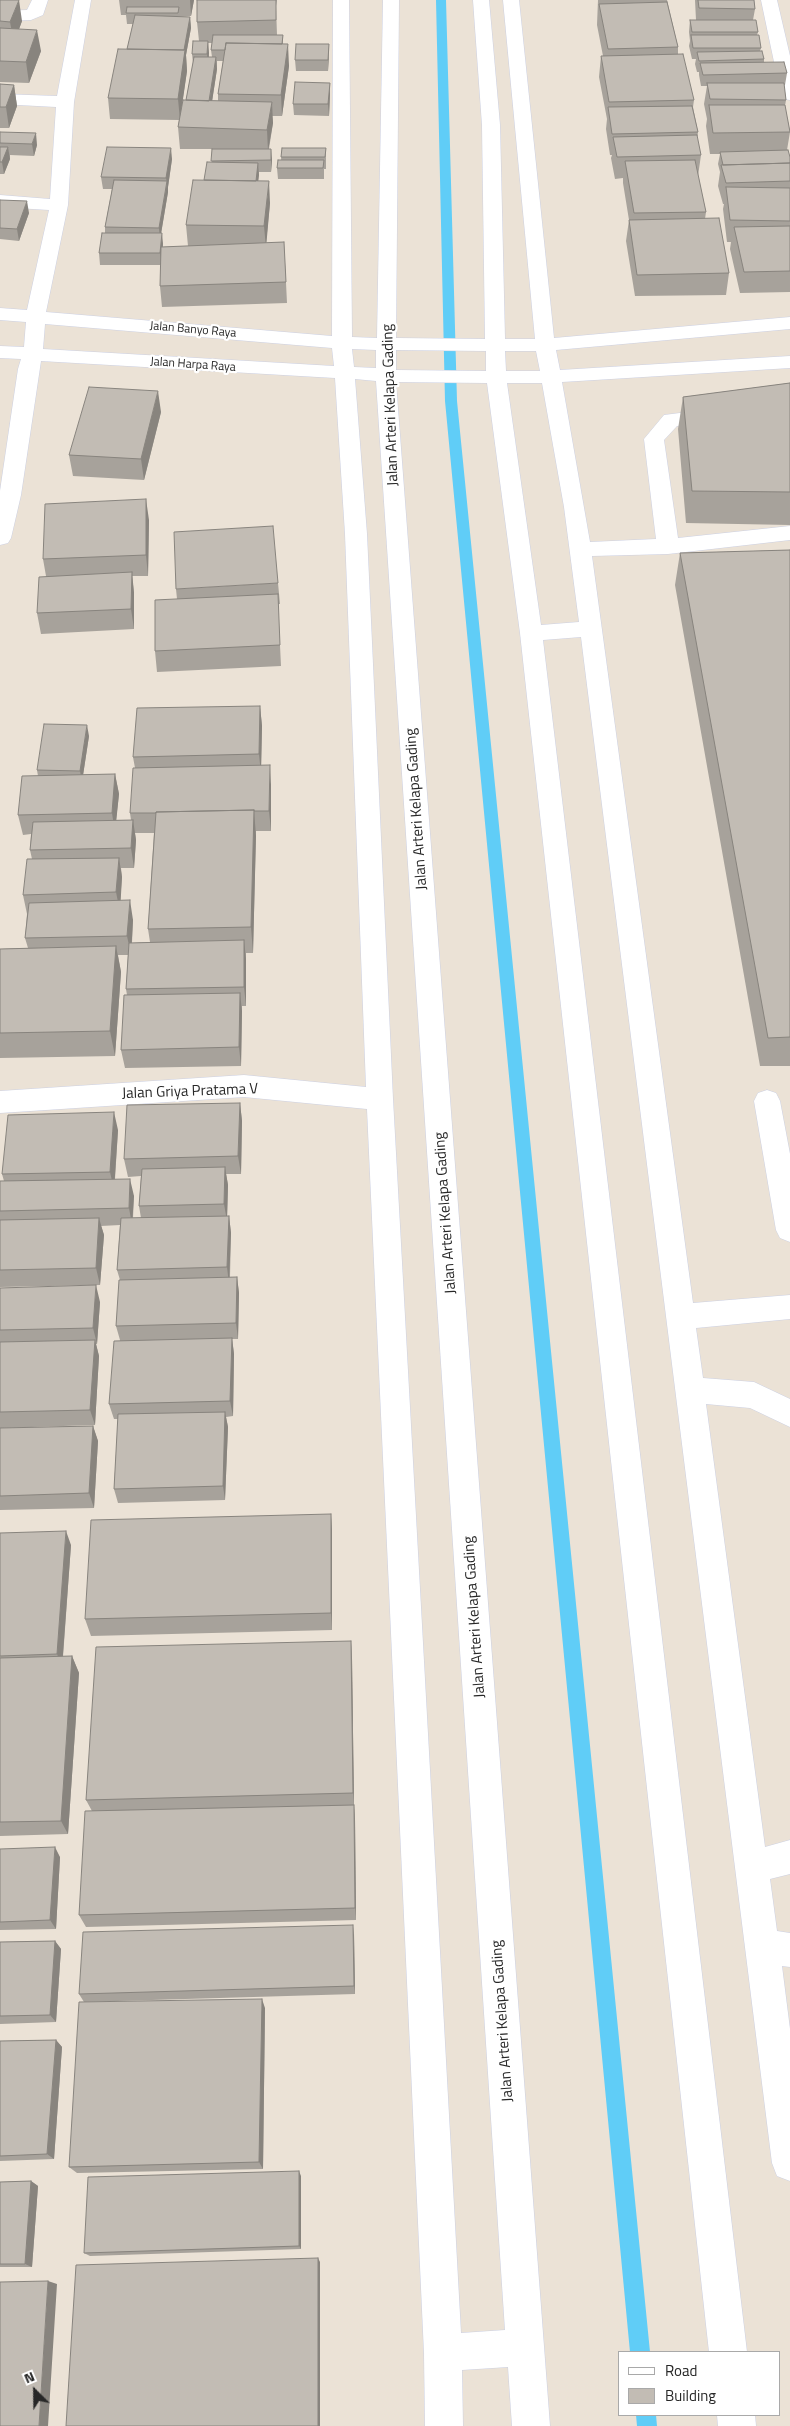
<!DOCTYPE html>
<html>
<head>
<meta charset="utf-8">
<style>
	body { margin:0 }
	#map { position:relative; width:790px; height:2426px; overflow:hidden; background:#ebe2d6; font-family:"Titillium Web",sans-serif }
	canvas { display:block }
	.legend { position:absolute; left:618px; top:2351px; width:162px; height:65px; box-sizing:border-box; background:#fff; border:1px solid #a9a9a9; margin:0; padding:6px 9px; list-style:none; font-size:15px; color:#272727 }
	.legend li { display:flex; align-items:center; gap:10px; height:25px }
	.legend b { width:25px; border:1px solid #a9a9a9 }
	.north { position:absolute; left:10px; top:2366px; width:50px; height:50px; -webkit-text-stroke:4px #fff; paint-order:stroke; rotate:337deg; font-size:14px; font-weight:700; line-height:20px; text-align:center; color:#272727 }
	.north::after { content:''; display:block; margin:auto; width:18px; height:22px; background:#272727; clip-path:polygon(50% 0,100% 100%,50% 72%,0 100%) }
</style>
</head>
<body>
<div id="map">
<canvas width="790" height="2426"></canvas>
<ul class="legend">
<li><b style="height:6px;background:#fff"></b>Road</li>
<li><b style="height:14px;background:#c2bcb4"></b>Building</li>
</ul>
<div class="north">N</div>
</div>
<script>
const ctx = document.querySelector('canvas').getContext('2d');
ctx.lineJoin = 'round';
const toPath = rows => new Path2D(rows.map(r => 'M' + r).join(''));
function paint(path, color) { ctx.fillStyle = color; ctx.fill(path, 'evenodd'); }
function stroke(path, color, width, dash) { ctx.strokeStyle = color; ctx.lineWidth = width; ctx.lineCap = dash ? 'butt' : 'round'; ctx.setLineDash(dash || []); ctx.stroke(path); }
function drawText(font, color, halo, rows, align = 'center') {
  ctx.font = font + ' "Titillium Web",sans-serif'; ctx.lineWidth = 4.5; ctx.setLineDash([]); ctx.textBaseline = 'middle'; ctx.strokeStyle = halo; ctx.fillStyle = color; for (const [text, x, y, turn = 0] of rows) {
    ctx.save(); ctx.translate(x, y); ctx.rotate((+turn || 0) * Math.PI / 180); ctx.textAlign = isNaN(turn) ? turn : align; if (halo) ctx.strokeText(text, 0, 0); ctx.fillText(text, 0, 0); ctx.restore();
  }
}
paint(toPath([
	[436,0,446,0,457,401,650,2352,630,2352,445,401,436,0],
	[636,2415,656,2415,657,2426,637,2426,636,2415]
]), '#60cdf7');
const minor = toPath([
	[32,0,48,0,43,15,31,20,0,21,0,11,27,10,32,0],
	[75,0,91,0,74,102,68,205,46,312,332,336,333,0,349,0,352,337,377,338,383,0,399,0,396,338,485,339,482,125,473,0,489,0,500,125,505,339,535,339,503,0,519,0,554,338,790,317,790,329,556,350,560,370,790,356,790,368,562,382,590,542,656,539,644,439,664,415,790,399,790,411,677,426,664,440,678,538,790,526,790,540,668,554,592,556,693,1303,790,1295,790,1319,696,1328,703,1378,754,1382,790,1399,790,1427,750,1408,706,1404,765,1847,790,1840,790,1874,770,1879,777,1931,790,1933,790,1967,782,1966,790,2029,790,2181,777,2176,772,2163,581,637,543,640,747,2352,709,2352,520,633,487,383,396,382,550,2426,512,2426,508,2367,462,2370,463,2426,425,2426,424,2353,367,1109,244,1097,0,1113,0,1091,244,1075,366,1087,345,534,335,378,41,361,21,495,11,538,8,543,0,545,0,491,18,369,21,359,0,358,0,346,24,347,26,322,0,320,0,308,27,310,49,210,0,207,0,195,50,199,56,107,0,104,0,94,57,96,75,0],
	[45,324,332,348,334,366,43,349,45,324],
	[352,349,376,350,376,368,354,367,352,349],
	[396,350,486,351,486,371,396,370,396,350],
	[505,351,536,351,540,371,506,371,505,351],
	[355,379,376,381,505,2330,461,2333,393,1099,367,534,355,379],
	[507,383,542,383,564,507,579,622,541,625,507,383],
	[761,0,777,0,790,56,790,100,784,99,781,95,761,0],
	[767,1090,776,1093,780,1101,790,1154,790,1242,780,1238,776,1230,754,1101,758,1093,767,1090],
	[717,2415,755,2415,756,2426,718,2426,717,2415]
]);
stroke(minor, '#ccd0e2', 1);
paint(minor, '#fff');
paint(toPath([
	[0,0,22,21,19,29,41,51,29,83,0,82],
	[119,0,194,0,191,16,179,16,190,17,191,28,186,55,187,71,181,110,186,100,193,63,192,54,199,41,197,22,197,0,277,0,276,6,277,35,283,35,283,44,289,66,282,116,272,116,273,123,269,149,272,160,271,172,259,172,258,181,270,203,266,243,284,242,287,303,162,307,160,286,161,265,100,265,99,253,105,233,105,227,112,189,103,189,101,177,172,159,168,187,168,192,161,233,163,247,188,246,186,225,212,162,212,149,180,149,178,127,179,120,110,119,108,98,127,49,133,24,127,24,126,15,121,15],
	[208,43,212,43,211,50,212,57,209,57],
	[217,61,223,61,218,94,218,101,212,101,217,69],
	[598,0,667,0,678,47,678,54,694,100,693,107,698,132,697,138,701,155,698,176,706,212,705,219,729,273,726,295,635,296,626,241,629,220,623,183,623,178,615,179,611,158,612,155,610,155,606,129,607,119,599,77,601,56,603,56,597,25],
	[695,0,754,0,755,9,753,20,758,32,757,35,761,48,760,51,764,59,764,62,787,73,785,85,784,85,786,100,785,106,790,132,787,150,790,157,790,292,740,293,730,249,731,242,727,242,723,209,724,204,723,204,718,186,720,172,718,164,720,154,710,154,706,126,707,119,704,104,707,86,701,86,699,75,699,72,697,72,695,64,696,59,692,59,689,46,690,41,689,32,690,20,696,20],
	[329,44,328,71,296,71,295,60],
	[330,83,330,94,329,116,294,115,293,104],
	[0,84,14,85,17,106,9,128,0,128],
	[0,132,37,145,34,156,10,155,10,159,4,174,0,174],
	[282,148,326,148,326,169,324,169,324,179,278,179,277,168,281,160],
	[0,200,29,213,19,241,0,239],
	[790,383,790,525,686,523,678,429,683,397],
	[161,412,144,480,73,476,69,455],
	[149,520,148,576,132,576,134,593,134,629,41,634,37,613,46,576,43,559],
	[790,550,790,1066,760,1066,675,585,680,553],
	[278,583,280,604,278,604,281,666,157,672,155,651,177,599,176,589],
	[260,706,262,726,261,765,271,785,271,831,256,831,253,953,246,953,246,1006,242,1006,242,1011,241,1066,125,1068,121,1050,127,995,126,989,128,955,118,955,121,972,115,1056,0,1058,0,949,28,948,25,938,27,914,23,895,32,859,30,850,31,834,23,835,18,815,38,776,37,770,89,736,83,775,115,774,119,794,116,820,131,820,130,813,135,768,133,757],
	[135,833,154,833,148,929,150,942,132,943,133,920,120,901,122,877,121,868,134,868,136,840],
	[240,1103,242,1121,241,1174,226,1174,228,1185,227,1216,229,1216,231,1233,230,1277,237,1277,239,1293,238,1339,232,1339,234,1354,233,1416,226,1417,228,1427,225,1500,118,1503,114,1489,118,1419,114,1419,109,1404,120,1340,116,1326,120,1280,117,1270,120,1225,101,1226,104,1235,100,1285,0,1287,0,1181,4,1181,2,1174,118,1130,115,1179,134,1196,133,1218,141,1218,139,1206,141,1176,128,1177,124,1159],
	[0,1288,100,1302,97,1344,96,1344,99,1356,95,1425,0,1428],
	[93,1426,98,1441,94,1508,0,1510,0,1428],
	[331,1514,332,1532,332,1630,91,1636,85,1619],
	[0,1533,71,1545,63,1657,72,1656,79,1673,68,1834,0,1836],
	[351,1641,352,1658,354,1805,355,1819,356,1920,86,1927,79,1915,92,1811,86,1800],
	[0,1849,60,1857,56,1929,0,1930],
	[354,1934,355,1994,84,2002,79,1994],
	[55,1941,61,1949,56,2022,0,2024,0,1942],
	[265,2008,263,2169,77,2173,69,2167],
	[56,2040,62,2047,54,2159,0,2161,0,2041],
	[301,2176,301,2249,90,2256,84,2253],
	[31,2181,38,2186,32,2267,0,2267,0,2182]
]), '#a7a29b');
paint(toPath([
	[19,0,22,21,14,43,10,22],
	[190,0,194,0,191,16],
	[190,17,191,28,186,55,187,71,180,120,178,99,182,58],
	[37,30,41,51,29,83,26,62],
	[208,41,209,53,208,66,207,54],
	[288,44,289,66,282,116,281,95],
	[329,44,329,55,328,71,328,60],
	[216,57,217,69,210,115,209,104],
	[330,83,330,94,329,116,328,104],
	[14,85,17,106,9,128,6,107],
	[272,102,273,123,268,151,267,130],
	[36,133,37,145,34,156,32,144],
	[8,147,10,159,4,174,2,162],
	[171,148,172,159,168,187,168,192,160,240,159,228,167,183,166,178],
	[271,149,272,160,271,172],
	[258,163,259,175,256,199,255,187],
	[269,181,270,203,266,248,264,226],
	[27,201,29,213,19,241,17,229],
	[162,233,163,244,161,265,160,253],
	[158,391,161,412,144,480,141,459],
	[146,499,149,520,148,576,146,555],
	[132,572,134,593,134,629,131,609],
	[260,706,262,726,261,774,259,754],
	[87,725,89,736,82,782,80,771],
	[270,765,271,785,271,831,269,811],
	[115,774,119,794,115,833,112,813],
	[254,810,256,836,253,953,251,927],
	[133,820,136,840,134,868,131,848],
	[119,858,122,877,120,912,116,892],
	[130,900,133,920,131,955,127,936],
	[244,940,246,959,246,1006,244,987],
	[116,946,121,972,115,1056,110,1031],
	[240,993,242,1011,241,1066,239,1047],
	[240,1103,242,1121,241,1174,238,1156],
	[114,1112,118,1130,114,1190,110,1172],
	[225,1167,228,1185,227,1221,224,1204],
	[130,1179,134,1196,132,1225,129,1208],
	[229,1216,231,1233,229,1284,227,1267],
	[99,1218,104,1235,100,1285,96,1268],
	[237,1277,239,1293,238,1339,236,1323],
	[96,1285,100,1302,97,1344,93,1328],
	[232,1338,234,1354,233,1416,230,1401],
	[95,1340,99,1356,95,1425,90,1410],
	[225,1412,228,1427,225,1500,223,1486],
	[93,1426,98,1441,94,1508,89,1493],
	[331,1514,332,1532,332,1630,331,1613],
	[66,1531,71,1545,62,1667,57,1654],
	[351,1641,352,1658,354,1807,353,1793],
	[72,1656,79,1673,68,1834,61,1821],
	[354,1805,355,1819,356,1920,355,1908],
	[55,1847,60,1857,56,1929,50,1920],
	[353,1925,354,1934,355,1994,354,1986],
	[55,1941,61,1949,56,2022,50,2015],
	[262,1999,265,2008,263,2169,259,2162],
	[56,2040,62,2047,54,2159,47,2154],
	[299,2171,301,2176,301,2249,299,2246],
	[31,2181,38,2186,32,2267,25,2264],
	[318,2258,320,2262,320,2426,318,2426],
	[48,2281,57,2284,48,2426,39,2426]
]), '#88847e');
const building = toPath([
	[0,0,19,0,10,22,0,21,0,0],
	[197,0,276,0,276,20,197,22,197,0],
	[698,0,754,0,755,9,699,8,698,0],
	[667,2,678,47,608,49,599,4,667,2],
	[127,7,179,7,178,13,126,13,127,7],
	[135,15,190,17,184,50,127,49,135,15],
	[690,20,756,20,758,32,692,32,690,20],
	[0,28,37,30,26,62,0,61,0,28],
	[213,35,283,35,282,44,226,43,225,50,211,50,213,35],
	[691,35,759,35,761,48,693,48,691,35],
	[193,41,208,41,207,54,192,54,193,41],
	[226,43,288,44,281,95,218,94,226,43],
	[296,44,329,44,328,60,295,60,296,44],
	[118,49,185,50,178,99,108,98,118,49],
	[762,51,764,59,699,61,697,52,762,51],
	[683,54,694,100,609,102,601,56,683,54],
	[194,57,216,57,209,101,186,100,194,57],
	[784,62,787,73,703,75,700,63,784,62],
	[295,82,330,83,328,104,293,104,295,82],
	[707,83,784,83,786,100,710,99,707,83],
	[0,84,14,85,6,107,0,107,0,84],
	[183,100,272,102,267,130,178,127,183,100],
	[709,105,785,105,790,132,713,133,709,105],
	[692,106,698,132,612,134,608,107,692,106],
	[0,132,36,133,32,144,0,143,0,132],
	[697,135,701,155,617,157,613,137,697,135],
	[0,147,8,147,2,162,0,162,0,147],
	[107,147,171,148,166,178,101,177,107,147],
	[282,148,326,148,325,157,281,157,282,148],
	[212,149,271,149,271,160,211,161,212,149],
	[788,150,790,157,790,163,723,165,720,152,788,150],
	[278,160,324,160,323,168,277,168,278,160],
	[695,160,706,212,634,213,625,161,695,160],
	[207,162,258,163,256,181,204,180,207,162],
	[790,163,790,181,726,183,721,165,790,163],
	[114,180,167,181,159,228,105,227,114,180],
	[193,180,269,181,264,226,186,225,193,180],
	[726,187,790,188,790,221,730,220,726,187],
	[0,200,27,201,17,229,0,228,0,200],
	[719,218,729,273,637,275,629,220,719,218],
	[790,226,790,271,744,272,734,227,790,226],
	[102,233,162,233,160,253,99,253,102,233],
	[284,242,286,282,160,286,161,247,284,242],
	[790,383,790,492,692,491,683,397,790,383],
	[89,387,158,391,141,459,69,455,89,387],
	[146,499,146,555,43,559,45,504,146,499],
	[273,526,278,583,176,589,174,532,273,526],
	[790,550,790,1037,768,1038,680,553,790,550],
	[132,572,131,609,37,613,39,577,132,572],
	[278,594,280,645,155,651,155,600,278,594],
	[260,706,259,754,133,757,137,708,260,706],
	[44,724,87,725,80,771,37,770,44,724],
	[270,765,269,811,254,811,254,810,156,812,156,813,130,813,133,768,270,765],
	[115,774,112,813,18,815,22,776,115,774],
	[254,810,251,927,148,929,156,812,254,810],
	[133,820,131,848,30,850,33,822,133,820],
	[119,858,116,892,23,895,27,859,119,858],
	[130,900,127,936,25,938,29,903,130,900],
	[244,940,244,987,126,989,129,943,244,940],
	[116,946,110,1031,0,1033,0,949,116,946],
	[240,993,239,1047,121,1050,124,995,240,993],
	[240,1103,238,1156,124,1159,127,1105,240,1103],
	[114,1112,110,1172,2,1174,8,1115,114,1112],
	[225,1167,224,1204,139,1206,142,1169,225,1167],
	[130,1179,129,1208,0,1211,0,1181,130,1179],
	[229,1216,227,1267,117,1270,121,1218,229,1216],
	[99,1218,96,1268,0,1270,0,1220,99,1218],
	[237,1277,236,1323,116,1326,119,1280,237,1277],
	[96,1285,93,1328,0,1330,0,1288,96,1285],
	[232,1338,230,1401,109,1404,114,1341,232,1338],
	[95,1340,90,1410,0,1412,0,1342,95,1340],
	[225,1412,223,1486,114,1489,118,1414,225,1412],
	[93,1426,89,1493,0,1496,0,1428,93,1426],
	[331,1514,331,1613,85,1619,91,1520,331,1514],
	[66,1531,57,1654,0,1656,0,1533,66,1531],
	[351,1641,353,1793,86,1800,96,1647,351,1641],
	[72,1656,61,1821,0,1822,0,1658,72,1656],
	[354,1805,355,1908,79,1915,85,1811,354,1805],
	[55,1847,50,1920,0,1922,0,1849,55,1847],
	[353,1925,354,1986,79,1994,83,1932,353,1925],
	[55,1941,50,2015,0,2016,0,1942,55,1941],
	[262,1999,259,2162,69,2167,79,2002,262,1999],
	[56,2040,47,2154,0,2156,0,2041,56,2040],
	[299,2171,299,2246,84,2253,88,2177,299,2171],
	[31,2181,25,2264,0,2264,0,2182,31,2181],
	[318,2258,318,2426,66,2426,76,2265,318,2258],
	[48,2281,39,2426,0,2426,0,2282,48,2281]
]);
paint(building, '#c2bcb4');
stroke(building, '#88847e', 1);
drawText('12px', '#272727', '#fff', [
	["Jalan Banyo Raya",193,330,5],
	["Jalan Harpa Raya",193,365,4]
]);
drawText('15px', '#272727', '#fff', [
	["Jalan Arteri Kelapa Gading",391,405,-92],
	["Jalan Arteri Kelapa Gading",417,809,-94],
	["Jalan Griya Pratama V",190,1092,-2],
	["Jalan Arteri Kelapa Gading",446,1213,-94],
	["Jalan Arteri Kelapa Gading",475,1617,-94],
	["Jalan Arteri Kelapa Gading",503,2021,-94]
]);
</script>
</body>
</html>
